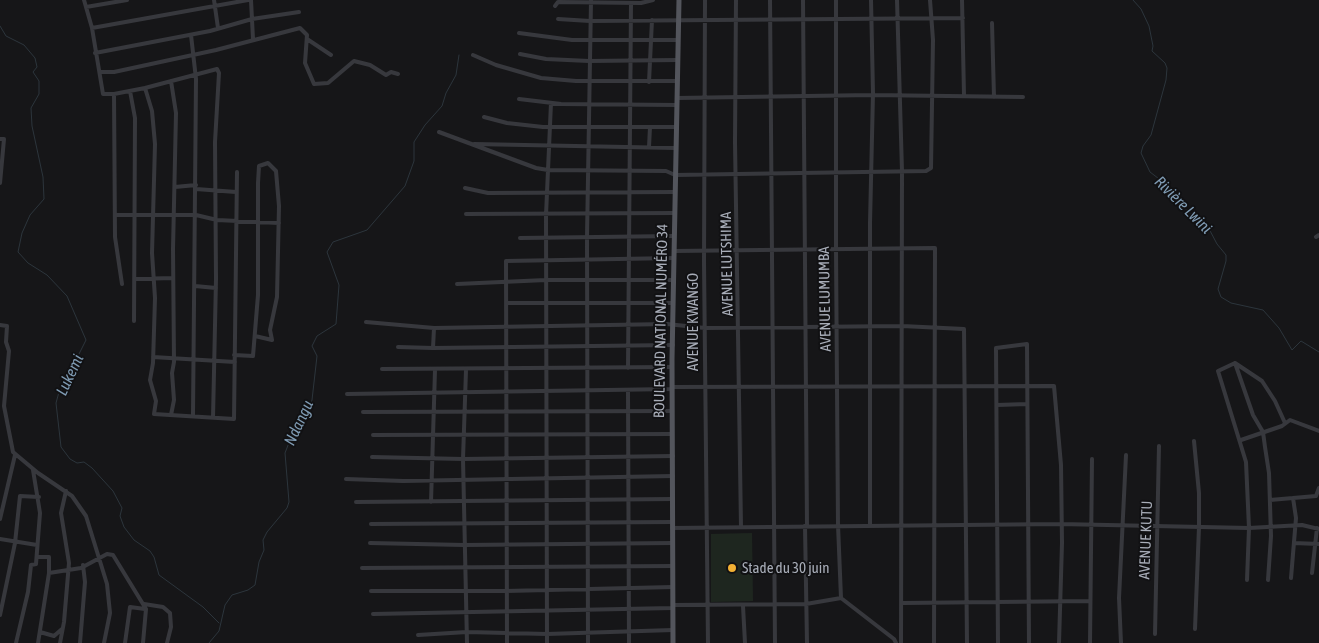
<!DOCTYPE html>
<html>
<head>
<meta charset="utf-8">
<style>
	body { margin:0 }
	canvas { display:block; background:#161618 }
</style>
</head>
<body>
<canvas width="1319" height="643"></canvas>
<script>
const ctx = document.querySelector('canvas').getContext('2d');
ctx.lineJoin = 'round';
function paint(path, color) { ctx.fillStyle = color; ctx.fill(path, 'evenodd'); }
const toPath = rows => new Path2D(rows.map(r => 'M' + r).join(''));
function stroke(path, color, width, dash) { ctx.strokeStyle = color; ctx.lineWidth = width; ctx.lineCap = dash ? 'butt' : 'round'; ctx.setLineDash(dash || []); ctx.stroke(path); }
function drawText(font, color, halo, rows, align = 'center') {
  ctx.font = font + ' "Asap Condensed",sans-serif'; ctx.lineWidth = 4; ctx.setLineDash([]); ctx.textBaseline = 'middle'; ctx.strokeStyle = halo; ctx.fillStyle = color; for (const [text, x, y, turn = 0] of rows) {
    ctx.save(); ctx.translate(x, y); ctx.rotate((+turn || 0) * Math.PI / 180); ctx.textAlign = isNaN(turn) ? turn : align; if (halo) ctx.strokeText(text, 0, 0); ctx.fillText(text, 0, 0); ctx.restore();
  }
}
paint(toPath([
	[752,533,753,601,711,602,711,534]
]), '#1e261f');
stroke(toPath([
	[1133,0,1141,9,1149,26,1153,46,1152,51,1165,63,1167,68,1166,80,1151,135,1143,146,1141,153,1150,172,1167,185,1189,213,1207,225,1217,244,1226,255,1226,261,1218,289,1221,297,1231,303,1263,310,1279,328,1292,350,1301,341,1319,352],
	[0,26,6,36,24,45,35,58,37,67,33,72,39,81,39,94,31,108,32,126,43,177,44,199,30,215,22,233,18,252,28,263,47,275,67,296,86,340,74,364,69,381,59,392,56,403,61,447,70,459,77,463,84,462,92,468,113,491,122,508,120,516,124,527,134,540,150,551,154,557,159,575,203,607,219,623],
	[209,643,219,631,225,605,232,595,248,590,255,585,259,562,264,550,263,540,267,532,287,508,289,502,285,453,292,435,307,416,312,400,317,356,312,346,317,336,336,324,339,285,327,252,333,242,367,230,405,186,414,161,414,142,425,125,442,106,446,93,456,75,459,55]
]), '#2c353c', 1);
stroke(toPath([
	[84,0,92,28,103,94,114,94,145,88,217,69,219,73,215,142,216,279,213,418],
	[214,0,218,28],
	[251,0,253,39],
	[705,0,704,262,708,643],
	[736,0,735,142,741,527],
	[770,0,775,643],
	[803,0,807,526],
	[836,0,836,249,838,525,841,598],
	[897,0,902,171,901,643],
	[962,0,964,95],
	[555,6,558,2,641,3,653,0],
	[86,7,127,0],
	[558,19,590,21,963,18],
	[992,23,994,97],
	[92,28,248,0],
	[519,33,572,40,678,40],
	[191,35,196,79,193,415],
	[307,39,331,55],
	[95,53,210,31,252,19,299,12],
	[520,54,546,59,589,61,677,60],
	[473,55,496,65,541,78,576,81,677,81],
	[100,72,114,72,216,50,300,28,307,35,305,63,314,84,328,83,354,61,370,65,386,75,391,72,398,74],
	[171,81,176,113,173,249,174,362,172,373,174,400,171,415],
	[649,82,652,20],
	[145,88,152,111,155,144,152,253,155,298,153,363,150,380,156,401,154,414,234,419,237,172],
	[130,91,135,118,134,321],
	[114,94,115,237,122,284],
	[677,98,872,95,1023,97],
	[519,99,561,104,677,105],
	[484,117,507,123,543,127,676,127],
	[439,132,536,168,548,170,666,171,675,175,926,171,931,168,933,40,930,0],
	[0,139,4,139,0,183],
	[474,144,676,148],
	[649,147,650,127],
	[175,187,196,185],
	[465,188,488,193,675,192],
	[196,189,236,192],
	[466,214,675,213],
	[116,215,196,215,217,220,279,223],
	[1316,237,1319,235],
	[520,238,674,236],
	[674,251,935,248,934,643],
	[135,279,173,278],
	[457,284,546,280,674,280],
	[195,286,216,288],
	[506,303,673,303],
	[366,322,434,328,667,324,705,328,902,326,964,329,967,643],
	[0,325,7,326,6,342,9,351,4,406,13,452,38,473,72,496,86,516,107,584,110,613,104,643],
	[398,347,433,348,673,345],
	[433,348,434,328],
	[234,355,253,356,258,295,258,183,259,166,268,163,276,171,279,206,277,297,270,330,272,340,255,336],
	[153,357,235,362],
	[1235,363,1253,415,1263,432,1265,447,1269,473,1271,536,1268,580],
	[628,368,631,3],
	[382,369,672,367],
	[466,370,463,459,467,643],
	[672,387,1054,386,1061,465,1062,543,1059,643],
	[628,391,629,643],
	[347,394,672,389],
	[997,405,1027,404],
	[363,412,672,411],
	[373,435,672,434],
	[1241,440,1282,426,1290,420,1319,431],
	[1194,441,1199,493,1199,527,1195,629],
	[372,457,463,459,673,456],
	[346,479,403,481,673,476],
	[1270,500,1316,496,1319,488],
	[356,502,673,499],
	[431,502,435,370],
	[0,519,15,455],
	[371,524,672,522],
	[805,526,807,643],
	[870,526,870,223,873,93,871,0],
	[672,528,1060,524,1249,528,1302,525,1319,529],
	[0,539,37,545],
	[370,543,464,545,673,543],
	[1294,543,1319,544],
	[37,557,49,557,49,573,38,643],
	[362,568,673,566],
	[49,573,81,568,107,554,113,555,146,609,143,643],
	[1312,573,1317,528],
	[1291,578,1296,518,1293,498],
	[1247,580,1249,528,1246,462,1218,371,1235,363,1262,381,1275,401,1285,423],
	[371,591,506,591,673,587],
	[841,598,894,639,896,643],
	[903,603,1090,601],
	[144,604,163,607,170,613,171,627,167,643],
	[673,605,806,604,841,598],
	[743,606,745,643],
	[373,614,673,608],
	[0,615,15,543,20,496,39,497],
	[40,632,54,636,62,629],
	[1155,634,1159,446],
	[418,635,467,632,547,634,673,630],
	[16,643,28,592,31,565,36,564,40,513,33,470],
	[60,643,64,622,69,563,61,513,66,491],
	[80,643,85,582,83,565],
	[125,643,130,607,145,609],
	[507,643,506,261,674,258],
	[547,643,546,215,551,103],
	[588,643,587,237,591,1],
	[998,643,996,348,1027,344,1029,643],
	[1090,643,1092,459],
	[1121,643,1119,598,1126,455]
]), '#37383d', 4);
stroke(toPath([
	[673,643,672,359,679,0]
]), '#53555c', 5);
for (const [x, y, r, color] of [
	[732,568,5,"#f2b134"]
]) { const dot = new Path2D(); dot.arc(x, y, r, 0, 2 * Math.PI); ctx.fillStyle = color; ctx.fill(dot); stroke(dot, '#111113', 2); }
drawText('15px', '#a8adb8', '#111113', [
	["AVENUE LUTSHIMA",727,264,-91],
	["AVENUE LUMUMBA",825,299,-91],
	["BOULEVARD NATIONAL NUMÉRO 34",661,321,-89],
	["AVENUE KWANGO",693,322,-90],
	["AVENUE KUTU",1146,540,-88]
]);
drawText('15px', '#a8adb8', '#111113', [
	["Stade du 30 juin",742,568]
], 'left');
drawText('italic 16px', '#7f9bb3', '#111113', [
	["Rivière Lwini",1183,205,45],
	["Lukemi",70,375,-65],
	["Ndangu",299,423,-65]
]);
</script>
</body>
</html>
